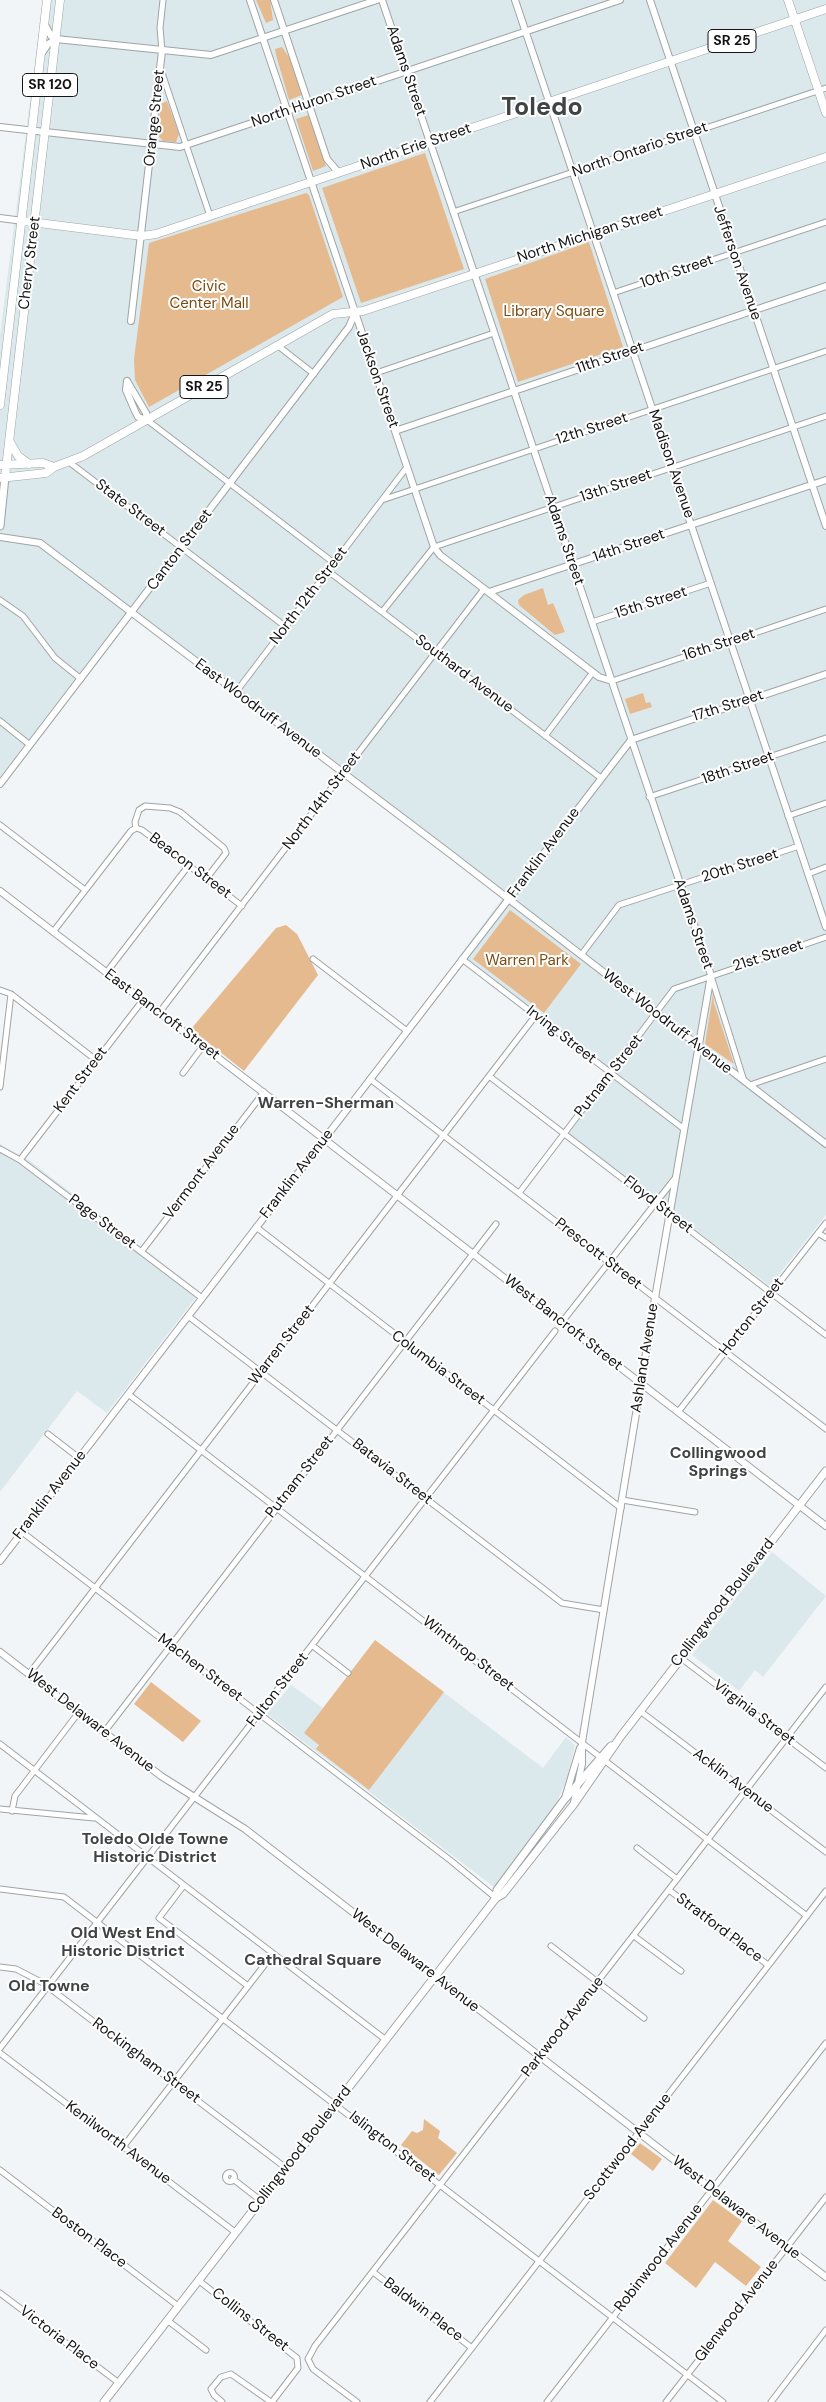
<!DOCTYPE html>
<html>
<head>
<meta charset="utf-8">
<style>
	body { margin:0 }
	canvas { display:block; background:#f1f5f7 }
</style>
</head>
<body>
<canvas width="826" height="2402"></canvas>
<script>
const ctx = document.querySelector('canvas').getContext('2d');
ctx.lineJoin = 'round';
function paint(path, color) { ctx.fillStyle = color; ctx.fill(path, 'evenodd'); }
const toPath = rows => new Path2D(rows.map(r => 'M' + r).join(''));
function stroke(path, color, width, dash) { ctx.strokeStyle = color; ctx.lineWidth = width; ctx.lineCap = dash ? 'butt' : 'round'; ctx.setLineDash(dash || []); ctx.stroke(path); }
function drawText(font, color, halo, rows, align = 'center') {
  ctx.font = font + ' "DM Sans",sans-serif'; ctx.lineWidth = 4; ctx.setLineDash([]); ctx.textBaseline = 'middle'; ctx.strokeStyle = halo; ctx.fillStyle = color; for (const [text, x, y, turn = 0] of rows) {
    ctx.save(); ctx.translate(x, y); ctx.rotate((+turn || 0) * Math.PI / 180); ctx.textAlign = isNaN(turn) ? turn : align; if (halo) ctx.strokeText(text, 0, 0); ctx.fillText(text, 0, 0); ctx.restore();
  }
}
paint(toPath([
	[43,0,826,0,826,1215,770,1286,568,1134,615,1074,460,955,503,898,132,617,0,788,0,335],
	[0,1144,30,1161,200,1292,107,1413,77,1391,0,1492],
	[772,1552,826,1596,763,1677,755,1670,739,1691,692,1655],
	[375,1640,543,1768,566,1737,575,1745,567,1778,554,1809,494,1887,267,1714,291,1685,323,1708]
]), '#dbe9ec');
paint(toPath([
	[256,0,270,0,273,20,266,23],
	[282,47,289,57,302,95,289,100,276,55,275,49],
	[167,101,179,134,176,142,163,141,157,134,161,104],
	[309,115,326,166,313,171,296,119],
	[425,153,464,269,361,303,322,188],
	[306,193,309,195,343,297,149,407,135,380,134,359,149,243],
	[589,242,623,347,518,382,485,279],
	[543,588,548,605,553,603,565,632,555,635,519,605,518,600,524,595],
	[643,693,646,703,650,702,652,707,630,714,625,699],
	[510,910,581,964,544,1013,473,959],
	[286,925,297,934,318,975,244,1071,191,1029,276,928],
	[713,993,714,1003,734,1064,705,1044],
	[375,1640,444,1692,369,1790,316,1749,319,1745,304,1733],
	[151,1682,201,1721,183,1742,134,1704],
	[424,2119,440,2131,438,2138,457,2153,439,2175,401,2145,412,2131,417,2133,423,2130],
	[640,2143,662,2159,653,2171,631,2154],
	[713,2200,742,2221,728,2241,761,2267,746,2286,715,2262,696,2288,665,2263]
]), '#e6ba8f');
const minor = toPath([
	[162,51,160,28,163,0],
	[161,70,210,216],
	[453,212,826,88],
	[613,293,826,222],
	[277,345,314,374],
	[376,373,494,333],
	[147,420,334,563],
	[69,462,286,627],
	[382,500,826,351],
	[328,571,601,778],
	[0,600,23,616,55,658,81,679],
	[382,612,434,547,826,416],
	[592,622,711,583],
	[612,681,826,609],
	[236,692,407,467],
	[0,721,30,745],
	[545,736,593,672],
	[649,797,826,738],
	[788,816,826,803],
	[0,825,85,890],
	[136,828,135,822,139,810,145,806,170,808,180,812,224,848,226,853,206,879],
	[136,828,142,830,242,906],
	[808,874,826,867],
	[53,932,131,831,136,828],
	[581,955,619,905,799,846],
	[313,959,407,1031],
	[462,959,684,1129],
	[106,973,189,865],
	[711,976,744,1081],
	[0,990,11,994,96,1060],
	[159,1013,484,589],
	[183,1073,203,1046],
	[489,1076,826,1335],
	[370,1079,826,1429],
	[750,1085,826,1059],
	[0,1087,11,994],
	[0,1149,20,1160,202,1298],
	[20,1160,143,1000],
	[519,1193,674,989,826,937],
	[256,1227,621,1508],
	[818,1233,826,1238],
	[141,1252,264,1092],
	[188,1316,562,1603,604,1610],
	[562,1322,676,1177],
	[128,1394,807,1916],
	[678,1412,826,1223],
	[48,1434,79,1458],
	[622,1500,695,1512],
	[22,1532,450,1860,496,1898],
	[313,1646,348,1673],
	[681,1658,826,1768],
	[29,1674,536,1015],
	[640,1711,826,1852],
	[105,1731,496,1224],
	[0,1744,386,2040],
	[0,1809,94,1818],
	[12,1811,15,1796,79,1712],
	[637,1848,677,1879],
	[184,1885,159,1918,248,1986],
	[0,1889,64,1897,723,2402],
	[669,1890,768,1965],
	[634,1936,681,1971],
	[551,1946,644,2018],
	[0,1967,16,1969,43,1983,286,2168],
	[0,2048,555,1331],
	[0,2053,235,2232],
	[123,2147,273,1954],
	[0,2170,178,2306],
	'225.5 2177a4.5 4.5 0 1 1 9 0a4.5 4.5 0 1 1-9 0Z',
	[233,2179,260,2200],
	[373,2272,472,2348],
	[198,2280,297,2358,298,2368,272,2402],
	[0,2293,119,2383],
	[167,2320,206,2350],
	[222,2402,214,2395,211,2389,221,2377,231,2374,271,2402],
	[357,2402,313,2369,308,2359,315,2346,826,1687],
	[430,2402,826,1891],
	[547,2402,826,2043],
	[666,2402,826,2197],
	[771,2402,826,2330]
]);
const tertiary = toPath([
	[250,0,434,547,440,555,599,677,612,681],
	[274,0,327,159,339,173],
	[382,0,711,975,655,1298,582,1742,582,1764,574,1802],
	[515,0,826,927],
	[650,0,826,526],
	[44,23,51,36,56,39],
	[42,53,48,44,56,39,211,55,377,0],
	[0,127,180,147,620,0],
	[0,218,23,221],
	[131,321,162,51],
	[127,381,146,413,147,420,138,417,135,411,126,390,127,381],
	[395,431,826,286],
	[0,537,40,543,453,856,826,1144],
	[489,592,826,480],
	[0,784,349,327,355,313],
	[0,891,324,1139,826,1526],
	[0,1561,631,740,826,674],
	[0,1652,161,1776,245,1829,826,2277],
	[565,1798,580,1748]
]);
const secondary = toPath([
	[0,526,5,477],
	[496,1898,497,1890,564,1800,611,1746],
	[104,2402,496,1898,503,1894,574,1804,621,1736,826,1471]
]);
const primary = toPath([
	[788,0,826,113],
	[23,221,142,236,156,234,826,9],
	[0,405,47,0],
	[10,442,18,456,29,464],
	[0,465,43,463,54,467],
	[5,477,60,0],
	[0,478,46,473,54,467,83,456,333,314,363,311,826,157]
]);
stroke(minor, '#9fa4a5', 7);
stroke(tertiary, '#9fa4a5', 8);
stroke(secondary, '#9fa4a5', 9);
stroke(primary, '#9fa4a5', 9);
stroke(minor, '#fff', 5);
stroke(tertiary, '#fff', 6);
stroke(secondary, '#fff', 7);
stroke(primary, '#fff', 8);
for (const [x, y, w] of [
	[732,41,48],
	[50,85,55],
	[204,387,48]
]) { const box = new Path2D(); box.roundRect(x - w / 2, y - 11.5, w, 23, 4); ctx.fillStyle = '#fff'; ctx.fill(box); stroke(box, '#131415', 1); }
drawText('bold 14px', '#131415', null, [
	["SR 25",732,41],
	["SR 120",50,85],
	["SR 25",204,387]
]);
drawText('15px', '#131415', '#fff', [
	["Adams Street",406,71,71],
	["North Huron Street",314,102,-19],
	["Orange Street",155,118,-84],
	["North Erie Street",416,147,-19],
	["North Ontario Street",640,150,-19],
	["North Michigan Street",590,235,-18],
	["Cherry Street",30,263,-83],
	["Jefferson Avenue",737,263,71],
	["10th Street",677,272,-19],
	["11th Street",610,358,-19],
	["Jackson Street",377,379,71],
	["12th Street",592,429,-18],
	["Madison Avenue",671,464,71],
	["13th Street",616,486,-19],
	["State Street",130,508,37],
	["Adams Street",564,540,71],
	["14th Street",629,546,-19],
	["Canton Street",180,550,-53],
	["North 12th Street",309,596,-53],
	["15th Street",651,603,-18],
	["16th Street",719,645,-18],
	["Southard Avenue",464,674,37],
	["17th Street",728,706,-18],
	["East Woodruff Avenue",258,709,37],
	["18th Street",738,768,-19],
	["North 14th Street",322,801,-53],
	["Franklin Avenue",544,853,-53],
	["Beacon Street",190,866,37],
	["20th Street",740,866,-18],
	["Adams Street",693,924,71],
	["21st Street",768,956,-18],
	["East Bancroft Street",162,1015,37],
	["West Woodruff Avenue",667,1022,38],
	["Irving Street",561,1035,38],
	["Putnam Street",609,1076,-52],
	["Kent Street",81,1080,-53],
	["Vermont Avenue",202,1172,-53],
	["Franklin Avenue",297,1174,-52],
	["Floyd Street",658,1205,38],
	["Page Street",102,1222,37],
	["Prescott Street",598,1254,38],
	["Horton Street",752,1317,-52],
	["West Bancroft Street",563,1323,38],
	["Warren Street",282,1345,-52],
	["Ashland Avenue",645,1358,-81],
	["Columbia Street",438,1368,37],
	["Batavia Street",392,1472,38],
	["Putnam Street",300,1477,-52],
	["Franklin Avenue",50,1495,-52],
	["Collingwood Boulevard",723,1603,-52],
	["Winthrop Street",468,1654,38],
	["Machen Street",200,1668,37],
	["Fulton Street",278,1690,-52],
	["Virginia Street",754,1713,37],
	["West Delaware Avenue",90,1721,38],
	["Acklin Avenue",733,1781,37],
	["Stratford Place",719,1928,37],
	["West Delaware Avenue",415,1961,38],
	["Parkwood Avenue",563,2027,-52],
	["Rockingham Street",146,2061,37],
	["Kenilworth Avenue",118,2143,37],
	["Islington Street",392,2147,38],
	["Scottwood Avenue",628,2147,-52],
	["Collingwood Boulevard",300,2150,-52],
	["West Delaware Avenue",736,2208,38],
	["Boston Place",89,2238,37],
	["Robinwood Avenue",659,2258,-52],
	["Baldwin Place",423,2310,37],
	["Glenwood Avenue",737,2311,-52],
	["Collins Street",250,2320,38],
	["Victoria Place",59,2338,37]
]);
drawText('15px', '#7a4b11', '#fff', [
	["Civic",209,287],
	["Center Mall",209,304],
	["Library Square",554,312],
	["Warren Park",527,961]
]);
drawText('bold 16px', '#404344', '#fff', [
	["Warren-Sherman",326,1104],
	["Collingwood",718,1454],
	["Springs",718,1472],
	["Toledo Olde Towne",155,1840],
	["Historic District",155,1858],
	["Old West End",123,1934],
	["Historic District",123,1952],
	["Cathedral Square",313,1961],
	["Old Towne",49,1987]
]);
drawText('bold 25px', '#404344', '#fff', [
	["Toledo",542,108]
]);
</script>
</body>
</html>
